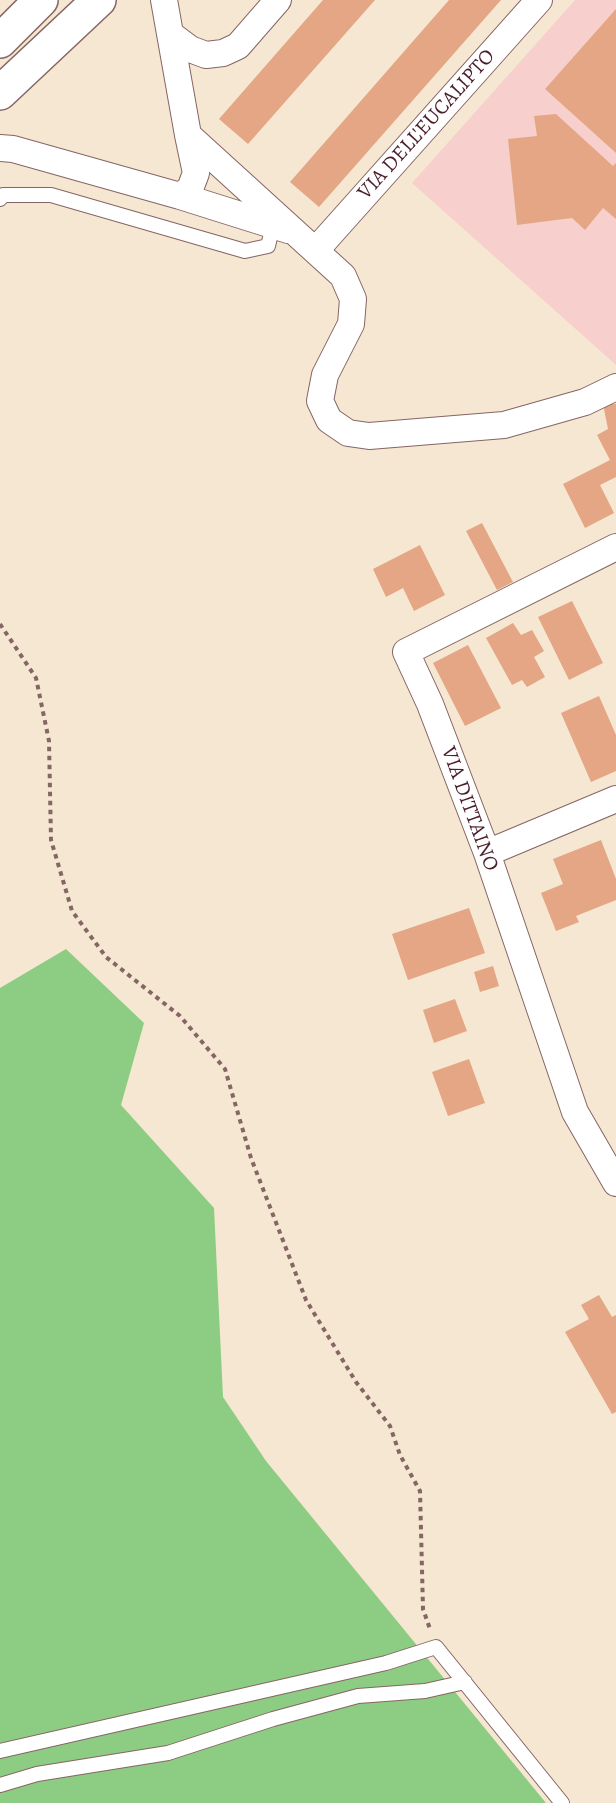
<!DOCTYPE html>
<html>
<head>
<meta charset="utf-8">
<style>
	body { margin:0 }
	canvas { display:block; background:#f5e7d1 }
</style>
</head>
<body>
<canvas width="616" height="1803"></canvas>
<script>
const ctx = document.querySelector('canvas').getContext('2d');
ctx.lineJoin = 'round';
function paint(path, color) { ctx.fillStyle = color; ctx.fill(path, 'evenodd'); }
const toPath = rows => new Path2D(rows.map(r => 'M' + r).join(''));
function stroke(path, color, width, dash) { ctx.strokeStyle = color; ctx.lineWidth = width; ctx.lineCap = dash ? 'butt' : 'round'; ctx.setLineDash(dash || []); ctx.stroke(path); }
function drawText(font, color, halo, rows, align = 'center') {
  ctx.font = font + ' Alegreya,serif'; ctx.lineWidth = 5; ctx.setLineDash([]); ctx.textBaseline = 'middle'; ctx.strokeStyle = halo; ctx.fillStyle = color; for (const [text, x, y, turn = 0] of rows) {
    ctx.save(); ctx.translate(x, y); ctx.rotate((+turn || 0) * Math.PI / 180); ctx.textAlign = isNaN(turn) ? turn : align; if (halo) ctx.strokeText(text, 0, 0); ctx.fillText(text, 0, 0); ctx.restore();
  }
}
paint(toPath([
	[575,0,616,0,616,365,412,183]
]), '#f7d0cd');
paint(toPath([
	[66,949,144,1023,121,1105,214,1208,223,1397,266,1461,546,1803,0,1803,0,988]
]), '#8dcd83');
paint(toPath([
	[323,0,375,0,248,144,219,119],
	[449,0,501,0,319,207,290,182],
	[616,9,616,153,545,89],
	[556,114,613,166,616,163,616,219,603,208,585,230,572,218,517,225,508,139,537,136,534,116],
	[603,404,616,404,616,477,600,485,614,513,585,528,563,484,610,460,597,435,608,429],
	[482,523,513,582,497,590,466,531],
	[420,545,445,595,414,611,403,588,386,597,373,569],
	[572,601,603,663,569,680,538,617],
	[513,623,521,635,532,630,544,651,534,657,545,677,527,687,522,680,512,685,486,638],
	[468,645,501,708,465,726,433,663],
	[599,696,616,735,616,771,591,782,561,713],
	[601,840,616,879,616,900,576,916,579,922,556,931,541,893,563,884,553,859],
	[469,908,485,953,408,980,392,934],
	[493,966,499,986,480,992,474,972],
	[455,999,467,1031,434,1043,423,1010],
	[469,1059,485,1103,448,1116,432,1072],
	[599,1295,612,1317,616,1315,616,1412,612,1414,565,1332,589,1319,581,1305]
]), '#e4a684');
const service = toPath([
	[0,199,3,195,51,195,245,251,268,246,273,225],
	[0,1751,386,1663,436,1647,562,1803],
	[0,1785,37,1774,168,1753,273,1719,358,1696,425,1691,465,1682]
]);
const minor = toPath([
	[164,0,188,135,343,276,353,299,351,324,325,375,320,401,329,420,348,433,369,436,504,425,585,402,616,387],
	[170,34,190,49,206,55,223,53,238,46,278,0],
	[0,148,13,149,180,196,288,230],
	[180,196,190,189,196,173,188,135],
	[316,250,539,0],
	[616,547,406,652,430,704,487,853,575,1112,616,1183],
	[487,853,616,799]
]);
const secondary = toPath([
	[0,41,41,0],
	[0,93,99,0]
]);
stroke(service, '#866565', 16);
stroke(minor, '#866565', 28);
stroke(secondary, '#866565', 36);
stroke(toPath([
	[0,624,36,678,49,741,51,840,72,911,106,957,180,1016,225,1069,251,1158,306,1300,356,1382,390,1426,400,1455,420,1491,423,1609,430,1629]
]), '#866565', 4, [4.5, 4.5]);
stroke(service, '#fff', 14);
stroke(minor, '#fff', 26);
stroke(secondary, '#fff', 33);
drawText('21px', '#4a1f2b', '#fff', [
	["VIA DELL'EUCALIPTO",427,125,-48],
	["VIA DITTAINO",469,809,70]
]);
</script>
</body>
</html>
